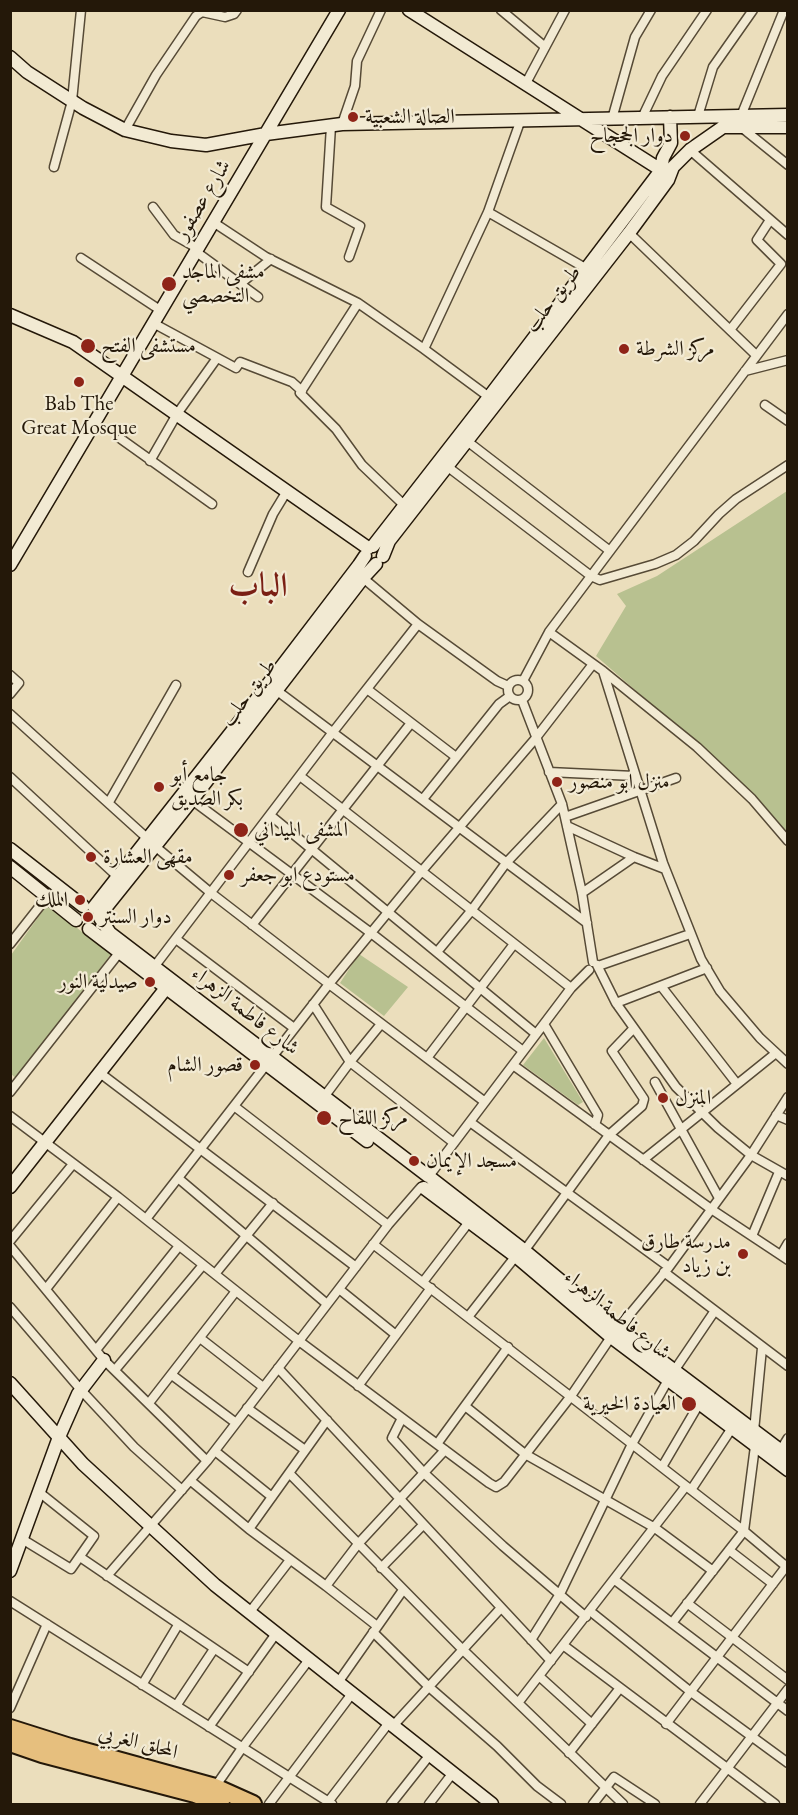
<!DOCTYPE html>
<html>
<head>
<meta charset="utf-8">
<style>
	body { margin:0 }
	#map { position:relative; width:798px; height:1815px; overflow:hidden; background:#ebdebc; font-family:"EB Garamond",serif }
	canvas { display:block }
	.frame { position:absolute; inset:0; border:12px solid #241809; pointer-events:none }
</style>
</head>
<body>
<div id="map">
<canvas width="798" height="1815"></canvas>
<div class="frame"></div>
</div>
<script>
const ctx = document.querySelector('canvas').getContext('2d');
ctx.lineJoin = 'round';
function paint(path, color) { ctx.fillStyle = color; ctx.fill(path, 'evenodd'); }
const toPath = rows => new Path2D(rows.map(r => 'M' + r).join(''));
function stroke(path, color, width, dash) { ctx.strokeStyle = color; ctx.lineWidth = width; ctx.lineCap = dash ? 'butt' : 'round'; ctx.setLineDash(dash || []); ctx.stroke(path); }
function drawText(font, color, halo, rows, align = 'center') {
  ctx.font = font + ' "EB Garamond",Amiri,serif'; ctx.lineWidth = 4.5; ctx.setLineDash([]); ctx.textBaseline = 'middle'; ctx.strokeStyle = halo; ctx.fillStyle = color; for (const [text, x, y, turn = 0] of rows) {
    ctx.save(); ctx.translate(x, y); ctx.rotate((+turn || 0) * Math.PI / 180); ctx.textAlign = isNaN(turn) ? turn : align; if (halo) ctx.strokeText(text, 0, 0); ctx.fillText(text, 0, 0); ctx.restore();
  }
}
paint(toPath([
	[787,491,787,835,744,785,596,656,626,606,617,594,657,576],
	[47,905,111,954,17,1079,11,1074,11,955],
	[359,954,408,987,384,1016,340,983],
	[544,1038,583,1102,578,1105,523,1065]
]), '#b8c190');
const street = toPath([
	[501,10,544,46],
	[525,85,565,10],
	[698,116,713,67,753,10],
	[741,116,784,10],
	[642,118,662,76,707,10],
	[612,119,635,37,651,10],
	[342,124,355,86,357,61,381,10],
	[331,126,326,207,360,226,349,257],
	[741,127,788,165],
	[125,130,156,75,196,16,202,12,225,17,234,14,237,10],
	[690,150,788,235],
	[54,167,72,101,81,10],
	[153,207,174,235,197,248],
	[488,212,587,269],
	[213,222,266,257,358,303],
	[629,233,756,355],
	[195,251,258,297],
	[81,258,160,310],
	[240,284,271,259],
	[153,323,236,368,240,362,292,382,302,391],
	[730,330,781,264,757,240,770,220],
	[745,371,788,360],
	[489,397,424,349,488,212,520,122],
	[765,405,788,421],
	[121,439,212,504],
	[467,441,610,551],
	[150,461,177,414,217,358],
	[448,467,591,576,600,580,655,564,676,555,694,541,719,514,736,499,788,465],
	[405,506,362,465,336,429,300,393,358,303,424,349],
	[248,572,273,514,287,491],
	[363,578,418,624,497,681,508,686],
	[549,632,603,671,697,747,752,799,788,841],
	[603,671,663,863,701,959,720,991,760,1038,788,1064],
	[10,675,19,683,10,694],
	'508 690a10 10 0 1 1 20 0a10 10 0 1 1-20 0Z',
	[523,681,549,632,788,314],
	[367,689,456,757],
	[276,690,587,923],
	[522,700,562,804,582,893,593,962],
	[10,714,148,839],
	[549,772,634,776],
	[300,776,571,988],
	[10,777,118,877],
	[423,799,499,704,510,696],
	[192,800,371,933,523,1051],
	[109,802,176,685],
	[270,815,536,1034],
	[565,817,676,778],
	[567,826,634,857,665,869],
	[156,847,211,893,329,984,485,1102],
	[582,893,634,857],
	[252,925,411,723],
	[176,939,294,1028],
	[10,944,47,897],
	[437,952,471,911,506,863,562,804],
	[597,965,616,1003,676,1087,718,1128,751,1155,788,1176],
	[598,966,690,934],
	[151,971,333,732,418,624],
	[661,986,737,1084],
	[616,1003,707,968],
	[313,1004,350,1062,381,1024],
	[544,1024,598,1115,595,1125],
	[427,1058,514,944],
	[513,1065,711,1209,788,1260],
	[100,1073,356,1267],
	[655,1082,719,1198],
	[10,1092,119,953],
	[324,1097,350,1062,454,1143],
	[234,1106,388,1225],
	[776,1115,788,1120],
	[10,1116,118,1197,299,1341,489,1483,496,1487,504,1482,571,1396,611,1337,669,1267,751,1155,788,1097],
	[470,1122,669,1267],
	[643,1160,776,1053],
	[429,1176,571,988,589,970],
	[178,1178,327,1304],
	[146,1219,329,984,421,872,535,739,593,664],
	[752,1236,779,1172],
	[10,1241,73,1164],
	[373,1244,632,1444,744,1531,788,1568],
	[10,1246,104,1360,207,1461],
	[522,1254,609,1135,642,1106,644,1099,612,1051,633,1029],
	[781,1255,788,1243],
	[664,1272,788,1366],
	[215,1274,273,1203],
	[423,1282,469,1222],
	[46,1289,118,1197],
	[339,1289,396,1335],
	[10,1307,81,1390,134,1447,182,1490],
	[468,1317,515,1257],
	[200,1338,263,1387],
	[96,1350,179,1246],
	[278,1368,551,1661],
	[115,1370,203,1265],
	[674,1371,714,1312],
	[172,1375,236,1423],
	[358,1386,431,1288],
	[149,1403,236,1291],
	[465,1406,525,1454,655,1528,713,1571],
	[247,1408,305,1450],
	[402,1418,392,1438,424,1473,503,1546,586,1617],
	[437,1444,508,1347],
	[215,1451,272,1497],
	[780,1451,788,1438],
	[662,1467,699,1404],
	[289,1473,462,1649,623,1804],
	[191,1481,249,1529,326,1586,377,1626],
	[691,1490,732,1428],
	[249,1529,327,1420],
	[22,1539,71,1569,94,1536,39,1492],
	[729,1550,773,1584],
	[80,1557,249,1672],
	[381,1568,423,1525],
	[107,1576,207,1461,388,1225,421,1187],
	[615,1580,788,1711],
	[326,1586,358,1544,445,1450],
	[10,1601,332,1804],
	[687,1603,788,1680],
	[590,1611,691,1692,788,1763],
	[249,1613,290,1560],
	[672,1623,744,1531,755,1446,754,1431,762,1348],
	[373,1632,429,1687,497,1746,537,1786,561,1804],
	[531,1640,560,1594,632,1444,668,1380],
	[563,1645,775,1804],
	[539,1676,592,1724],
	[337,1684,403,1590],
	[142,1685,178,1625],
	[518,1703,686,1486],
	[176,1706,214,1649],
	[10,1708,47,1624],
	[666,1724,788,1564],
	[209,1727,275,1635],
	[392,1727,500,1609],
	[569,1753,620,1688],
	[215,1787,242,1748,308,1661],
	[328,1802,388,1724],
	[269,1804,351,1695],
	[391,1804,429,1756],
	[429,1804,452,1774],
	[593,1804,614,1777,655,1804],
	[700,1804,788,1689]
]);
const secondary = toPath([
	[409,10,661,170],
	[10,57,27,72,83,108,125,130,171,141,206,145,266,134,342,124,788,115],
	[10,315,73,342,368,548],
	[373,546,489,397,661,170,663,158,671,143,670,117],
	[383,556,389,541,629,233,668,180,673,167,690,150,723,127,788,127],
	[10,565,339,10],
	[10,849,83,906],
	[10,867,76,920],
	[94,907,237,725,359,565,365,556],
	[99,916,192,800,363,578,376,564],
	[100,918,110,933,428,1176],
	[89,929,367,1141],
	[432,1179,525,1251,618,1328,788,1456],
	[10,1187,170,983],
	[424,1188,519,1259,611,1337,788,1470],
	[10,1383,83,1464,215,1585,492,1804],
	[10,1571,59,1437,78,1394,104,1360]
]);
const highway = toPath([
	[10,1728,70,1747,215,1787,253,1804],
	[10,1743,42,1754,195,1794,221,1804]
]);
stroke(street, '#564a36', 11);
stroke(secondary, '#241809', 15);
stroke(highway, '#241809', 20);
stroke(street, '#f2ead3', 8);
stroke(secondary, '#f2ead3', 12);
stroke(highway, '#e6bf7e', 16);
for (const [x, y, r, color] of [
	[353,117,6,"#8f2418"],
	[685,136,6,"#8f2418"],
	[169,284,8,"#8f2418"],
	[88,346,8,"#8f2418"],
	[624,349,6,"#8f2418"],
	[79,382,6,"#8f2418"],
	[557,782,6,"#8f2418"],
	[159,787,6,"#8f2418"],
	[241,830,8,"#8f2418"],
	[91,857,6,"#8f2418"],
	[229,875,6,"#8f2418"],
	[80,900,6,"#8f2418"],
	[88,917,6,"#8f2418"],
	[150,982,6,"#8f2418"],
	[255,1065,6,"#8f2418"],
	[663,1098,6,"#8f2418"],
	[324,1118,8,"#8f2418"],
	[414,1161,6,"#8f2418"],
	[743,1254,6,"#8f2418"],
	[689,1404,8,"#8f2418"]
]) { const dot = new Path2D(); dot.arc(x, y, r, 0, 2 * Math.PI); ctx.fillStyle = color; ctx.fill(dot); stroke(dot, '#f2ead3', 2); }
drawText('21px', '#241809', '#f2ead3', [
	["الصالة الشعبية",365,117],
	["دوار الجحجاح",673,136,"right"],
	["مشفى الماجد",182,272],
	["التخصصي",182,296],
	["مستشفى الفتح",101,346],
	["مركز الشرطة",636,349],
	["Bab The",79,404,"center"],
	["Great Mosque",79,428,"center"],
	["جامع أبو",171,775],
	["بكر الصديق",171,799],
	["منزل ابو منصور",569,782],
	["المشفى الميداني",254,830],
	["مقهى العشارة",103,857],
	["مستودع ابو جعفر",241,875],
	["الملك",68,900,"right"],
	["دوار السنتر",100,917],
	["صيدلية النور",138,982,"right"],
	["قصور الشام",243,1065,"right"],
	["المنزل",675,1098],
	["مركز اللقاح",338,1118],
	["مسجد الإيمان",426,1161],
	["مدرسة طارق",731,1242,"right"],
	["بن زياد",731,1266,"right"],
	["العيادة الخيرية",676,1404,"right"]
], 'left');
drawText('21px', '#241809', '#f2ead3', [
	["شارع عصفور",203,200,-59],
	["طريق حلب",553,299,-52],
	["طريق حلب",249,693,-53],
	["شارع فاطمة الزهراء",245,1011,38],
	["شارع فاطمة الزهراء",617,1315,39],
	["المحلق الغربي",138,1743,15]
]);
drawText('bold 33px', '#7a1f14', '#f2ead3', [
	["الباب",258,587]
]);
</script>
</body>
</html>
